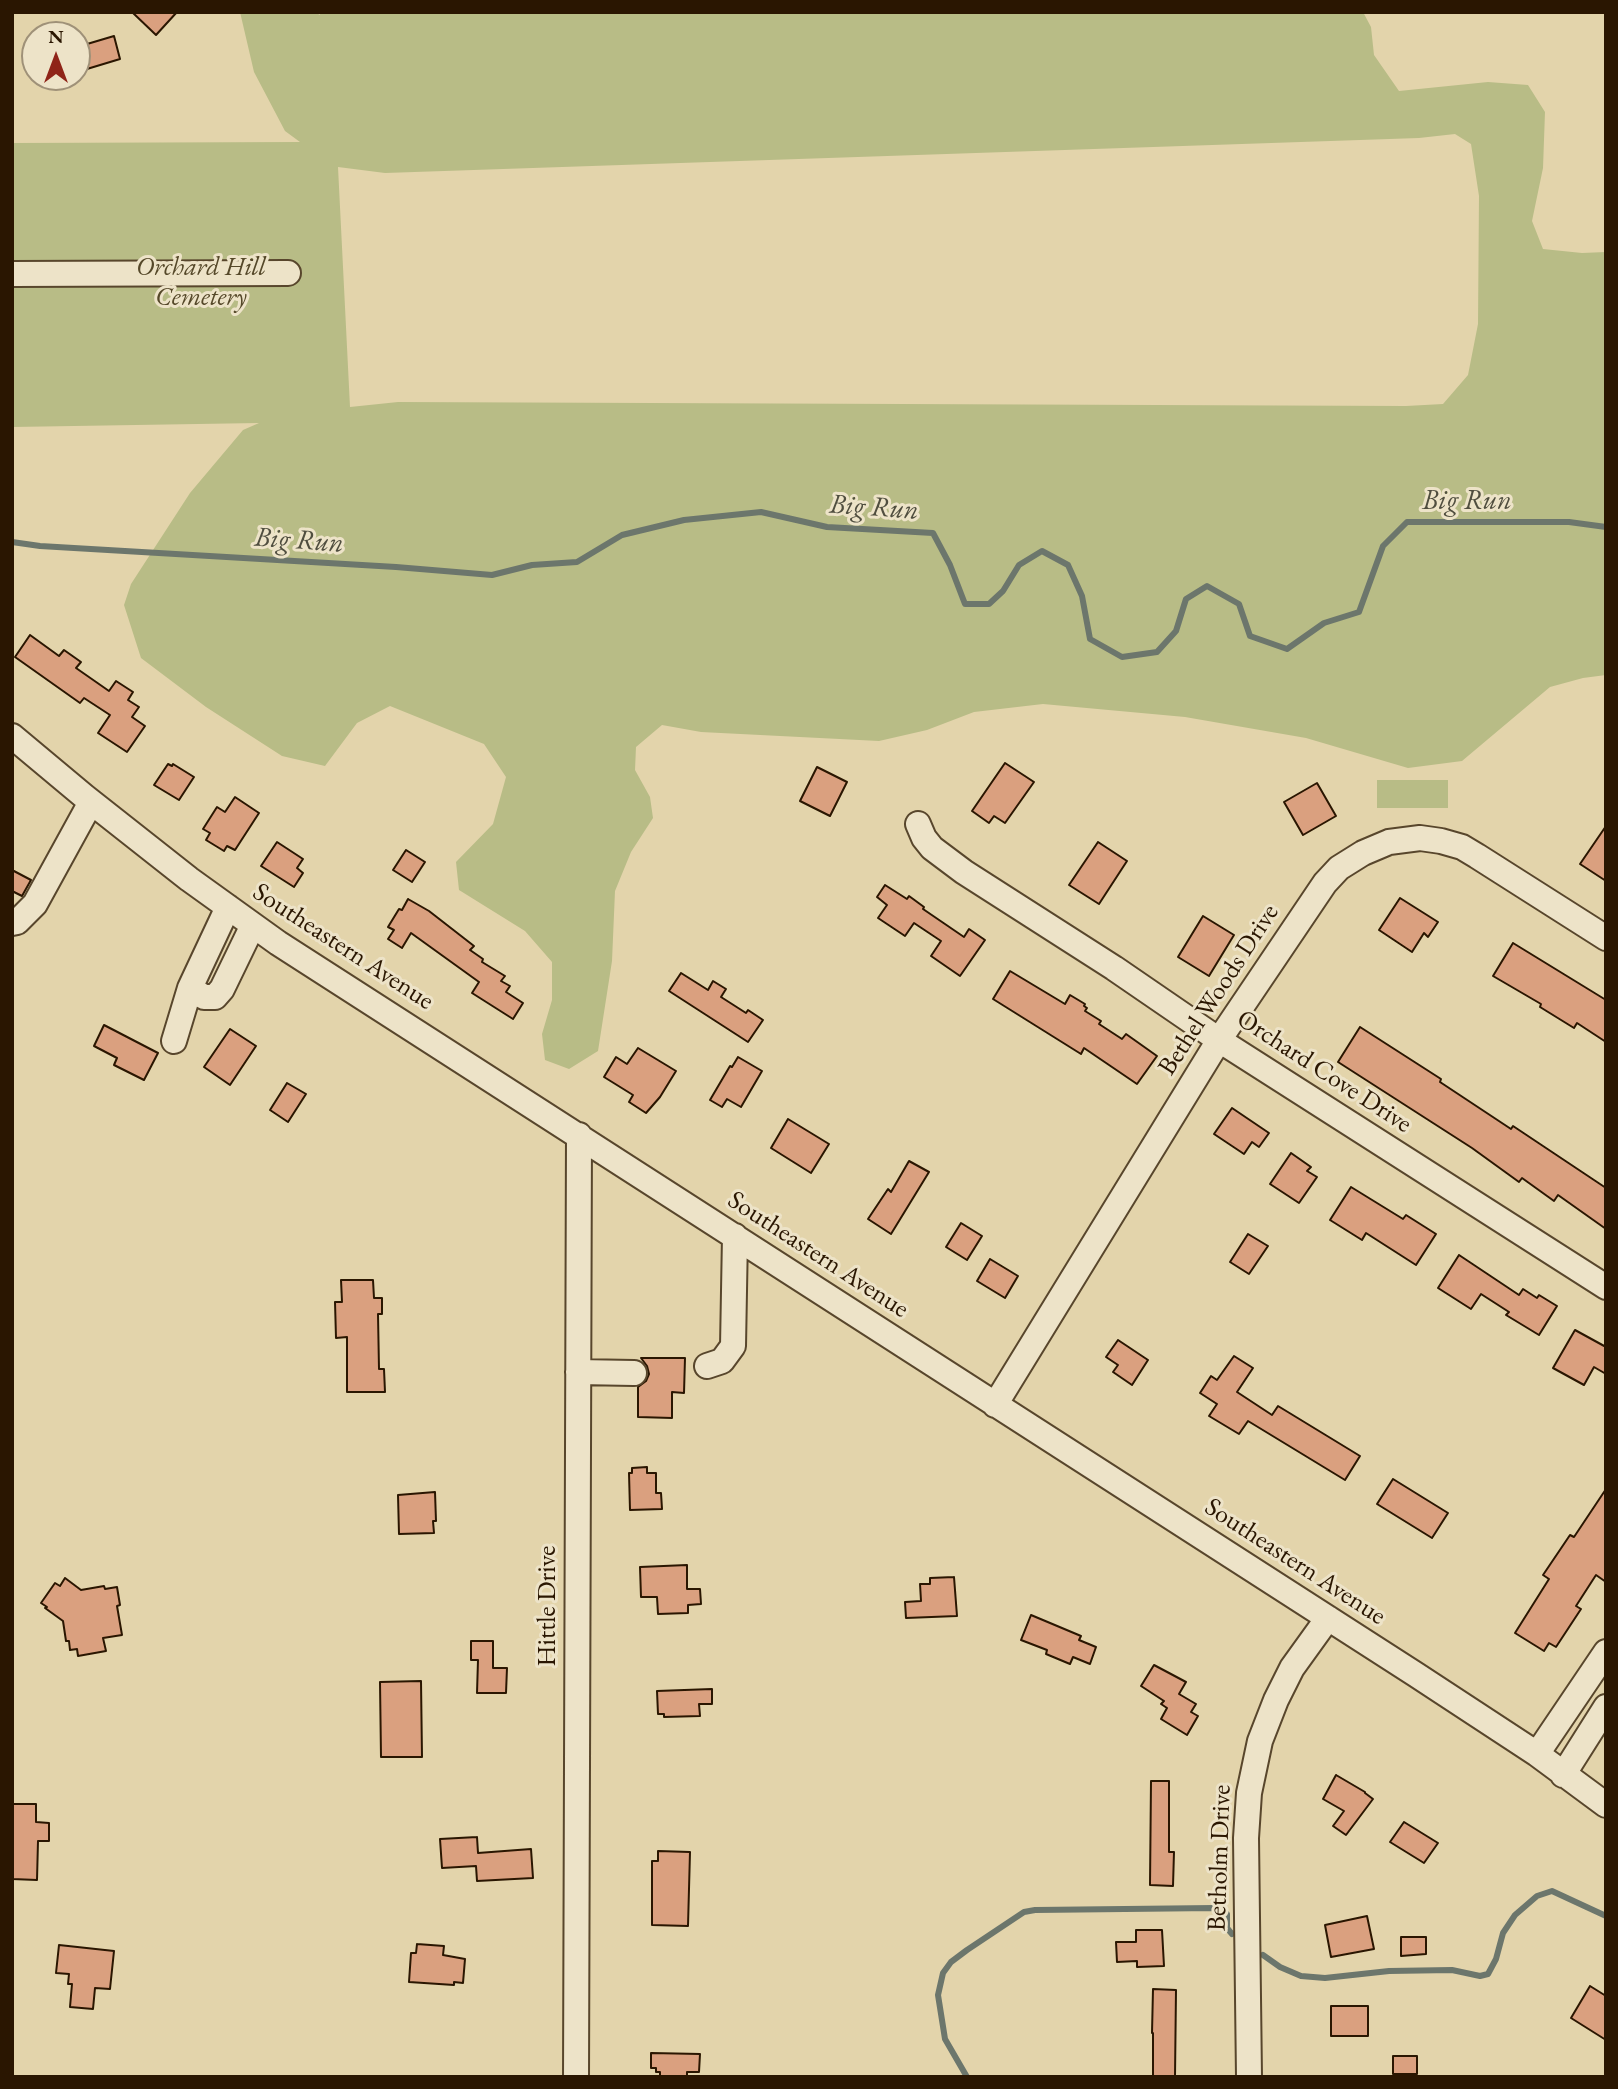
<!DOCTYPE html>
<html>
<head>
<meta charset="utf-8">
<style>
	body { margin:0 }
	#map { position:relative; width:1618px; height:2089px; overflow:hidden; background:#e3d4ab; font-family:"EB Garamond",serif }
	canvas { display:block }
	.frame { position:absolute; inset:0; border:14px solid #2a1601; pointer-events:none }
	.north { position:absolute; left:21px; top:21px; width:70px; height:70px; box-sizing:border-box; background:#ede3c8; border:2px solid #9f9178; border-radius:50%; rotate:0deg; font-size:19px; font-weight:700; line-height:28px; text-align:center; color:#2a1601 }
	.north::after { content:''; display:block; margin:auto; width:24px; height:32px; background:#8f2418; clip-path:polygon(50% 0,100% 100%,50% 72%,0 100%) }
</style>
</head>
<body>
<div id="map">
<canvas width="1618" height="2089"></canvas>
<div class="frame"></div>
<div class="north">N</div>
</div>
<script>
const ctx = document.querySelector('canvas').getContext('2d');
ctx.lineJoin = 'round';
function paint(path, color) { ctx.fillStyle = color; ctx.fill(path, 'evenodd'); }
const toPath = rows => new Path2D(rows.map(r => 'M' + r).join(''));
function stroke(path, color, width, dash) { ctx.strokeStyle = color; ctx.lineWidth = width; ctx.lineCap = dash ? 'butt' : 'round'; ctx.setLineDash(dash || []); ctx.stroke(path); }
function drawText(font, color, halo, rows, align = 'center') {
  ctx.font = font + ' "EB Garamond",serif'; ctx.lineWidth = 6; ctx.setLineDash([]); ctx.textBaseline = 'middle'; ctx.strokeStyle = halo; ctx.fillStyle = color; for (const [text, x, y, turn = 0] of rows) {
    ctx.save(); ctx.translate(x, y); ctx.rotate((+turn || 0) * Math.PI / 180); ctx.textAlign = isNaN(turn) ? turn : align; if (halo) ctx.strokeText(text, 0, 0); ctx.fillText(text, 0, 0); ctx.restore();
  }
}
paint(toPath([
	[240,12,318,12,319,15,323,12,1363,12,1371,27,1374,55,1399,91,1488,82,1528,85,1545,112,1543,168,1532,221,1543,249,1582,253,1606,252,1606,675,1583,678,1550,687,1462,761,1408,768,1306,738,1185,717,1043,704,974,712,927,730,879,741,701,732,662,725,636,747,635,770,650,797,653,818,631,852,615,891,612,961,598,1051,569,1069,545,1060,542,1034,552,1000,552,962,525,931,459,890,456,862,493,824,506,777,484,744,390,706,357,723,325,766,282,756,206,707,141,658,124,605,131,584,190,493,243,430,259,423,12,427,12,143,300,142,285,131,254,72],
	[1455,134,1471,144,1479,196,1478,324,1468,375,1443,404,1406,406,398,402,350,407,338,167,385,173,1419,138],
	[1377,780,1448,780,1448,808,1377,808]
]), '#b8bc86');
stroke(toPath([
	[12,542,40,546,396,567,492,575,532,565,577,562,622,535,684,520,761,512,827,527,933,533,950,565,965,604,989,604,1003,591,1019,565,1042,551,1068,565,1082,596,1090,639,1122,657,1157,652,1176,631,1186,599,1207,586,1239,604,1250,636,1287,649,1324,623,1359,612,1383,546,1407,522,1569,522,1606,527],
	[1263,1955,1280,1967,1301,1976,1325,1978,1389,1971,1452,1970,1480,1976,1488,1974,1496,1959,1503,1933,1515,1915,1537,1896,1552,1891,1606,1916],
	[967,2077,945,2039,938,1995,943,1973,951,1962,967,1950,1024,1912,1035,1910,1214,1908,1223,1910,1227,1914,1227,1928,1232,1934]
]), '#6c766c', 6);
const building = toPath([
	[132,12,177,12,156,35,132,12],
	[114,36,120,59,77,72,77,47,114,36],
	[30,635,59,656,64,650,81,662,76,668,109,691,116,681,133,692,128,700,139,707,132,717,145,726,127,752,98,733,110,715,84,698,80,703,15,657,30,635],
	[1005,763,1034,782,1005,823,994,816,989,823,972,811,1005,763],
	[168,764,172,766,173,764,194,777,179,800,154,785,168,764],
	[817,767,847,782,830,816,800,801,817,767],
	[1317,783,1336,816,1303,835,1284,802,1317,783],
	[235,797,259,813,235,850,227,846,224,851,206,840,210,833,203,829,217,807,225,812,235,797],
	[1606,826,1606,881,1580,864,1606,826],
	[277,842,303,859,297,868,303,873,294,887,261,866,277,842],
	[1098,842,1127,861,1099,904,1069,885,1098,842],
	[406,850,425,862,412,882,393,870,406,850],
	[12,870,31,880,22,896,12,891,12,870],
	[885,885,907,899,909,896,924,907,923,909,964,937,969,929,985,940,960,976,931,956,941,941,914,923,905,936,878,918,887,905,877,897,885,885],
	[1400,898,1438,922,1428,937,1424,933,1412,952,1379,930,1400,898],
	[408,899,429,911,474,946,470,950,483,959,482,962,505,976,501,981,510,986,506,992,523,1003,513,1019,472,993,479,982,411,933,402,948,388,939,394,930,388,927,399,909,402,910,408,899],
	[1203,916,1234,935,1209,976,1178,957,1203,916],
	[1513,943,1606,1000,1606,1042,1577,1023,1574,1028,1540,1007,1541,1004,1493,976,1513,943],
	[1010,971,1065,1004,1070,995,1085,1004,1084,1006,1087,1008,1085,1011,1101,1021,1099,1024,1122,1039,1126,1034,1157,1056,1137,1084,1084,1048,1081,1054,993,999,1010,971],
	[681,973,708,990,713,981,726,989,721,997,746,1013,748,1010,763,1020,748,1042,669,991,681,973],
	[104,1025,158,1053,144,1080,114,1065,117,1058,94,1046,104,1025],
	[1360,1027,1441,1079,1440,1082,1511,1129,1513,1126,1606,1188,1606,1229,1558,1195,1554,1201,1522,1178,1519,1182,1472,1148,1338,1062,1360,1027],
	[230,1029,256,1046,230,1085,204,1067,230,1029],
	[638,1048,676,1071,660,1097,646,1113,629,1102,633,1095,604,1077,616,1057,627,1064,638,1048],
	[738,1057,762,1071,741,1107,727,1099,722,1107,710,1100,730,1066,732,1067,738,1057],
	[287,1083,306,1094,288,1122,270,1110,287,1083],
	[1232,1108,1269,1133,1259,1147,1252,1142,1244,1154,1214,1134,1232,1108],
	[788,1119,829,1144,811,1173,771,1148,788,1119],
	[1291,1153,1311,1167,1307,1171,1317,1177,1299,1203,1270,1184,1291,1153],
	[909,1161,929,1172,891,1234,868,1219,888,1189,891,1192,909,1161],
	[1351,1187,1403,1219,1406,1215,1436,1234,1416,1265,1366,1233,1362,1240,1330,1220,1351,1187],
	[961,1223,982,1236,967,1260,946,1247,961,1223],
	[1248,1234,1268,1246,1249,1274,1230,1262,1248,1234],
	[1459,1255,1519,1295,1523,1289,1537,1298,1539,1295,1557,1306,1539,1335,1506,1315,1509,1312,1481,1294,1471,1309,1438,1288,1459,1255],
	[990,1259,1018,1276,1005,1298,977,1281,990,1259],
	[341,1280,373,1280,374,1298,382,1298,382,1314,378,1314,379,1369,384,1369,385,1392,347,1392,347,1337,336,1338,335,1302,342,1302,341,1280],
	[1575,1330,1606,1347,1606,1374,1594,1367,1584,1385,1553,1368,1575,1330],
	[1118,1340,1148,1360,1132,1385,1113,1372,1118,1365,1106,1357,1118,1340],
	[1234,1356,1253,1368,1237,1392,1272,1415,1278,1406,1360,1456,1345,1480,1248,1421,1239,1434,1209,1416,1217,1404,1200,1393,1211,1376,1217,1380,1234,1356],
	[641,1358,685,1358,684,1393,672,1392,672,1418,638,1417,638,1387,646,1381,649,1374,647,1366,641,1358],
	[647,1467,647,1473,656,1473,656,1493,661,1493,662,1509,630,1510,629,1473,632,1473,632,1468,647,1467],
	[1393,1479,1448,1513,1432,1538,1377,1504,1393,1479],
	[1606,1489,1606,1582,1596,1575,1576,1606,1581,1609,1556,1647,1549,1643,1544,1651,1515,1633,1549,1579,1543,1575,1570,1535,1574,1537,1606,1489],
	[435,1492,436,1521,433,1521,434,1533,399,1534,398,1495,435,1492],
	[687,1565,687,1589,700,1589,701,1604,688,1605,688,1613,658,1614,657,1597,641,1597,640,1567,687,1565],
	[954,1577,957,1616,906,1618,905,1602,921,1601,920,1584,930,1584,930,1578,954,1577],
	[65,1578,81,1590,104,1586,105,1589,117,1587,120,1605,117,1606,122,1635,103,1638,106,1651,78,1656,77,1649,70,1650,69,1641,66,1641,63,1621,45,1608,47,1607,41,1603,55,1583,60,1586,65,1578],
	[1031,1615,1081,1636,1079,1640,1096,1647,1090,1664,1073,1657,1070,1664,1046,1654,1047,1650,1021,1640,1031,1615],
	[471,1641,493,1641,493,1668,507,1668,506,1693,477,1693,478,1660,471,1660,471,1641],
	[1154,1665,1186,1682,1179,1694,1196,1704,1191,1712,1198,1716,1187,1735,1161,1719,1167,1708,1161,1704,1164,1701,1141,1686,1154,1665],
	[421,1681,422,1757,381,1757,380,1682,421,1681],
	[712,1689,712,1704,699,1704,700,1716,664,1717,664,1714,658,1714,657,1691,712,1689],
	[1336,1775,1365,1792,1365,1793,1373,1799,1346,1835,1333,1826,1344,1811,1323,1799,1336,1775],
	[1151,1781,1169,1781,1169,1852,1174,1852,1173,1886,1150,1885,1151,1781],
	[12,1804,36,1804,36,1822,49,1823,49,1841,38,1841,37,1880,12,1879,12,1804],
	[1404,1822,1438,1843,1424,1863,1390,1842,1404,1822],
	[477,1837,478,1853,531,1849,533,1878,477,1881,476,1866,442,1868,440,1839,477,1837],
	[658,1851,690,1852,688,1926,652,1925,652,1861,658,1861,658,1851],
	[1367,1916,1374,1949,1331,1957,1325,1925,1367,1916],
	[1136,1930,1162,1930,1164,1966,1137,1967,1137,1961,1117,1962,1116,1942,1136,1942,1136,1930],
	[1401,1937,1426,1937,1426,1954,1401,1956,1401,1937],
	[417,1944,444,1946,443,1955,465,1959,463,1983,454,1982,454,1985,409,1982,411,1953,416,1953,417,1944],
	[59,1945,114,1951,110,1989,95,1988,93,2009,70,2007,72,1984,68,1984,69,1974,56,1973,59,1945],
	[1590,1986,1606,1996,1606,2040,1571,2018,1590,1986],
	[1153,1989,1176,1990,1175,2077,1153,2077,1153,2033,1152,2033,1153,1989],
	[1331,2006,1368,2006,1368,2036,1331,2036,1331,2006],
	[651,2053,700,2054,699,2072,687,2072,687,2077,660,2077,660,2072,656,2072,656,2068,651,2068,651,2053],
	[1393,2056,1417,2056,1417,2074,1393,2074,1393,2056]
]);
paint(building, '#daa07f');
stroke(building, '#2a1601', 2);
const minor = toPath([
	[12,274,288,273],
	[12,736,85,797,189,879,278,943,1415,1674,1537,1754,1606,1805],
	[918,824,924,838,932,848,964,872,1114,968,1219,1040,1606,1287],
	[12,923,17,922,35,904,91,802],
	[190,988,204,997,215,997,222,989,253,925],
	[174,1041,190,988,228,907],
	[707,1366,722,1361,733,1346,735,1236],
	[578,1372,634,1373],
	[995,1405,1219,1040,1325,883,1339,868,1363,853,1389,842,1420,838,1441,841,1462,847,1477,856,1606,938],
	[1537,1754,1606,1652],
	[1563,1775,1606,1707],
	[576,2077,579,1135],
	[1249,2077,1246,1838,1249,1793,1260,1741,1276,1700,1292,1668,1328,1618]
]);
stroke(minor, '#58462c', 28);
stroke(minor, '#ede3c8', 24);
drawText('italic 26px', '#554829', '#ede3c8', [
	["Orchard Hill",201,268],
	["Cemetery",201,298]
]);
drawText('26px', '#2a1601', '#ede3c8', [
	["Southeastern Avenue",343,947,33],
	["Bethel Woods Drive",1219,990,-57],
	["Orchard Cove Drive",1324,1072,33],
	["Southeastern Avenue",818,1255,33],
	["Southeastern Avenue",1295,1562,33],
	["Hittle Drive",548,1606,-90],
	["Betholm Drive",1220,1858,-88]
]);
drawText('italic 28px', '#504e3f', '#ede3c8', [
	["Big Run",1467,501],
	["Big Run",874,508,4],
	["Big Run",299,541,4]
]);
</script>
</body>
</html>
